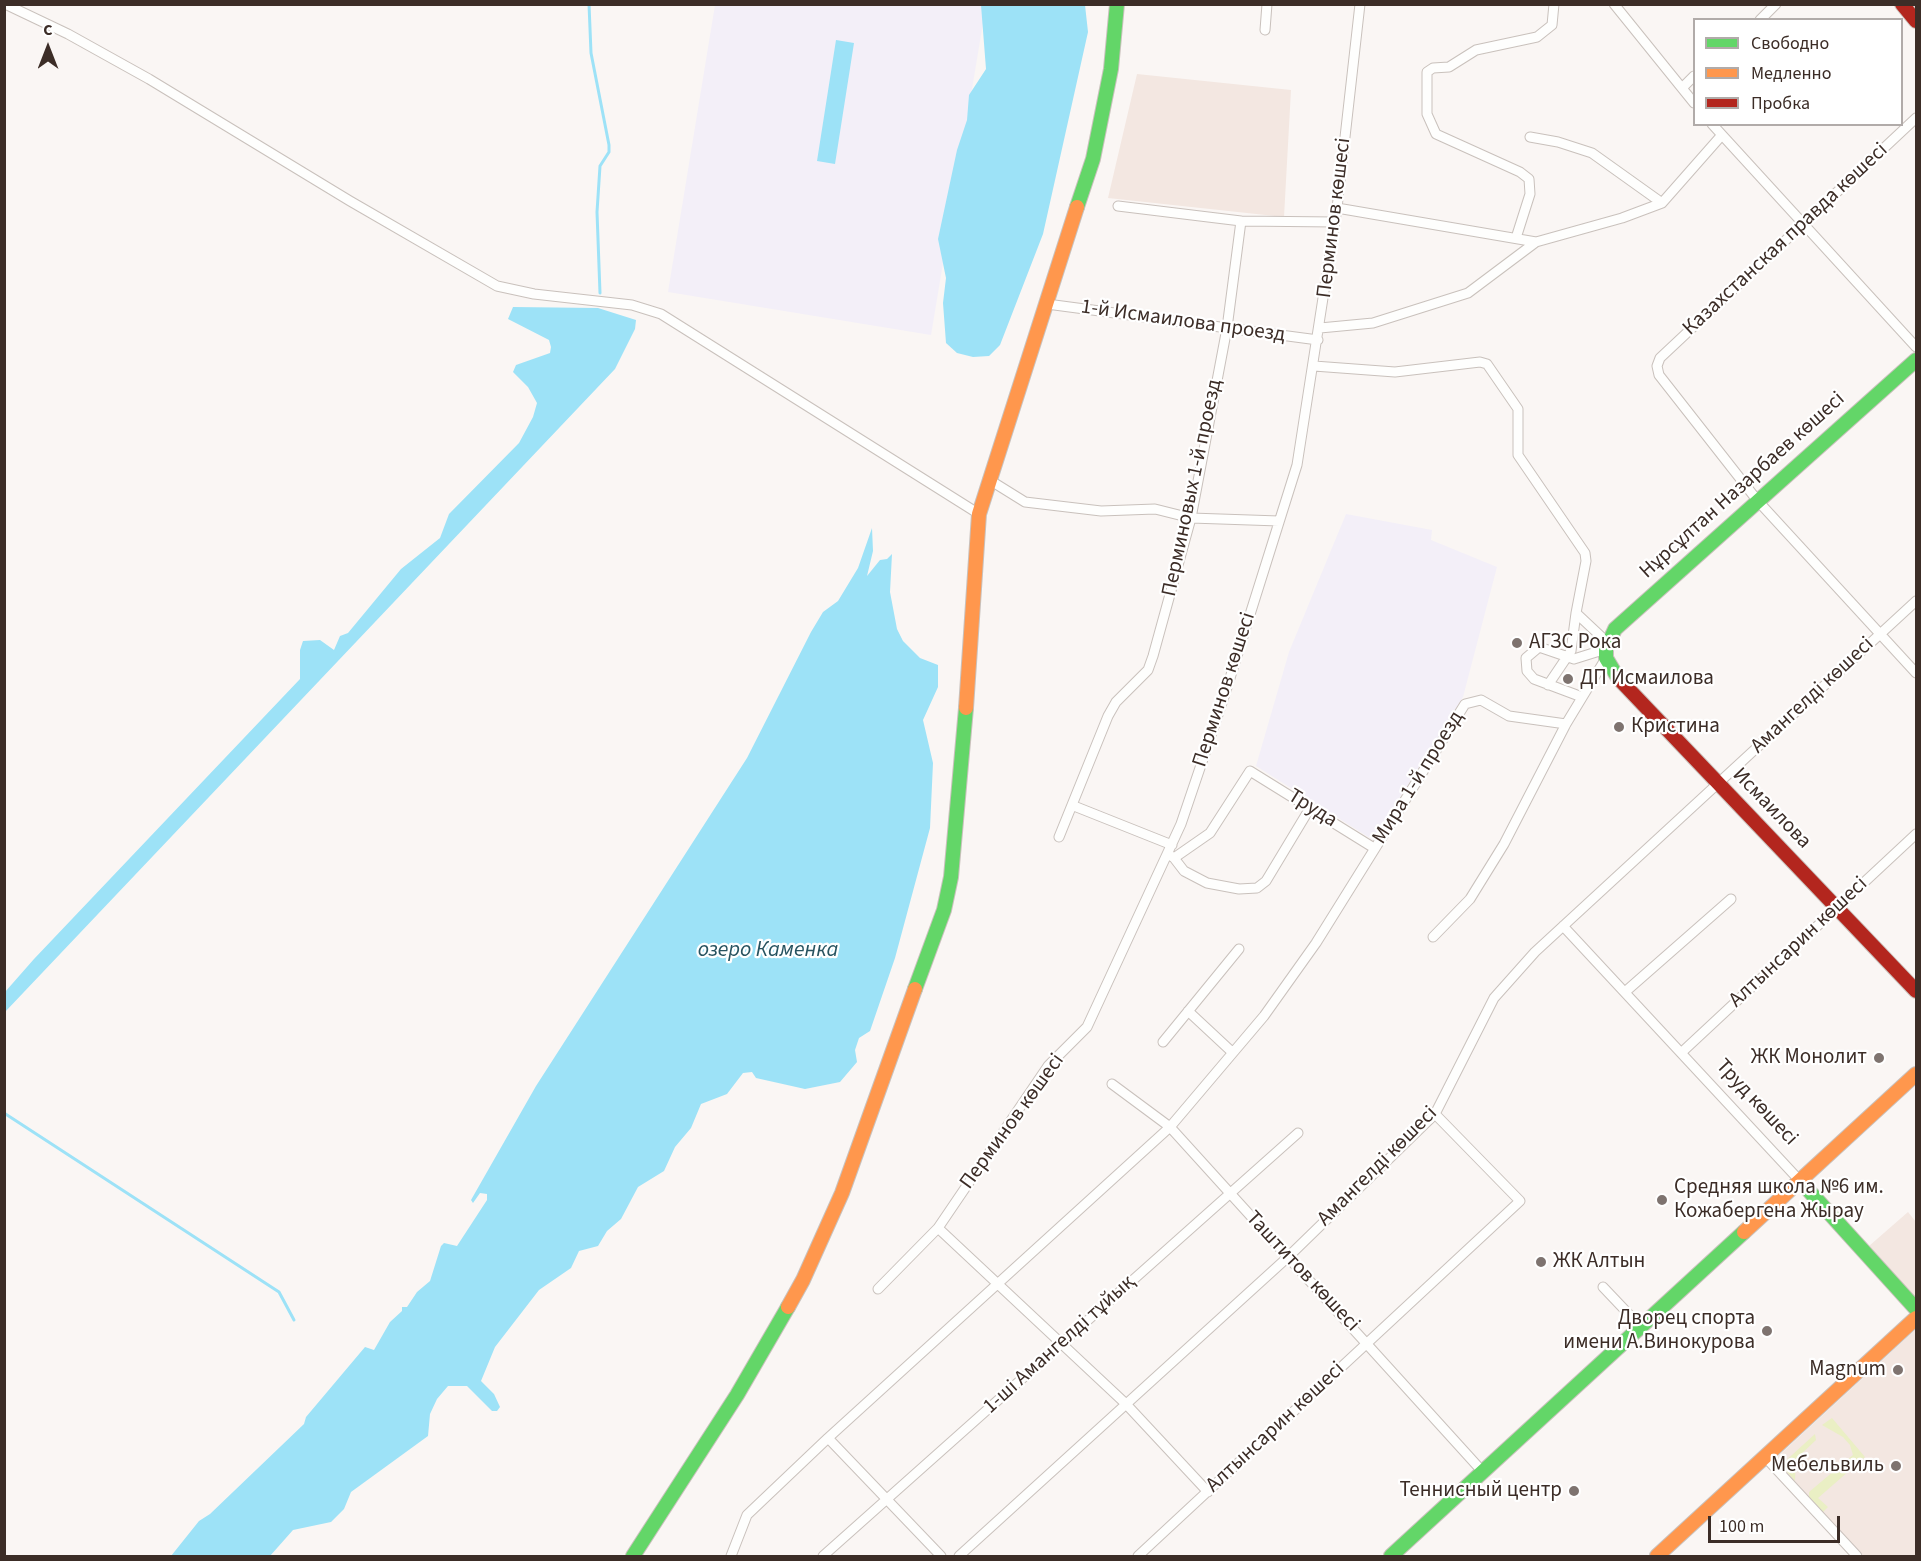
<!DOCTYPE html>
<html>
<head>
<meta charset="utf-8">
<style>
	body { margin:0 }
	#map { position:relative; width:1921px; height:1561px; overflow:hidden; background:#faf6f4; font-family:"Source Sans 3",sans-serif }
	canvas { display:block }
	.frame { position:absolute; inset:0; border:6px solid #3c2d27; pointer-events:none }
	.legend { position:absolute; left:1693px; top:18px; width:210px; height:108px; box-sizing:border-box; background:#fff; border:2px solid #b1aba9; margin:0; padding:8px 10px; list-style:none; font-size:18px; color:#3c2d27 }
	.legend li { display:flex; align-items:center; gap:12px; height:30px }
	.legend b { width:30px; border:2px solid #b1aba9 }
	.north { position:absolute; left:18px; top:18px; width:60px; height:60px; -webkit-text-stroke:4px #fff; paint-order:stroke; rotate:0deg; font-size:16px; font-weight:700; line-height:24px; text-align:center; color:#3c2d27 }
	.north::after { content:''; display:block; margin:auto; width:21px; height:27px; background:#3c2d27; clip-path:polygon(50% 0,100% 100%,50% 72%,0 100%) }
	.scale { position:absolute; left:1708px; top:1516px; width:132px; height:27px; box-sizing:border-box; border:3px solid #3c2d27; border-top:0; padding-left:8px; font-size:18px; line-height:21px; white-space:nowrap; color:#3c2d27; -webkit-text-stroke:4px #fff; paint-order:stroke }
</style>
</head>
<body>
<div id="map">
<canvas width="1921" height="1561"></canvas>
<div class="frame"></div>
<ul class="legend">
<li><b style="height:8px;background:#63d668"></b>Свободно</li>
<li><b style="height:8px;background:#ff974d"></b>Медленно</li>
<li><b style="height:8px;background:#b3261e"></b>Пробка</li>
</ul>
<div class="north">С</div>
<div class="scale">100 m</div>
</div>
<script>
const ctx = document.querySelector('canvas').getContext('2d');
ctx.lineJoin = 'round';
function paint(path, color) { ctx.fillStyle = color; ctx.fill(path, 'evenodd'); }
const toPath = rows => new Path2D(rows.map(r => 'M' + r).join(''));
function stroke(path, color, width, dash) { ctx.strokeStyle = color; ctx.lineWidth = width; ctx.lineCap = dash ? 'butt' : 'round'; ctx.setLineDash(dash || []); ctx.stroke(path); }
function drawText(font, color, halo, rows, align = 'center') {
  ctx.font = font + ' "Source Sans 3",sans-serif'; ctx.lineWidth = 4.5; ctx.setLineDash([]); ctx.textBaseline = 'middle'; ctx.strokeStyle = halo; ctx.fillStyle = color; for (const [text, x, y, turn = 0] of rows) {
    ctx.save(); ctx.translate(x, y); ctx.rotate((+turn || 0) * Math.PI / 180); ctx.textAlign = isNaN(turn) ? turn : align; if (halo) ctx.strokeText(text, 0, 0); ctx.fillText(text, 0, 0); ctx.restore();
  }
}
paint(toPath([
	[1137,74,1291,90,1284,217,1108,198],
	[1908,1212,1916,1222,1916,1299,1869,1246],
	[1916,1329,1916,1556,1864,1556,1773,1461]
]), '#f3e7e1');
paint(toPath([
	[715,5,986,5,931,335,668,292],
	[1346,514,1432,530,1431,540,1497,567,1463,697,1373,840,1256,766,1289,652]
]), '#f3eff8');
paint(toPath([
	[1832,1418,1865,1457,1818,1498,1828,1507,1822,1513,1809,1499,1809,1492,1853,1455,1850,1445,1843,1437,1822,1425],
	[1815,1434,1816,1440,1796,1459,1795,1481,1781,1465]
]), '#eaefc4');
paint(toPath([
	[981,5,1085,5,1088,32,1043,234,1000,345,989,356,973,357,957,353,946,343,943,303,946,278,938,239,957,150,967,120,969,95,986,69],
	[836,40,854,43,835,164,817,161],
	[513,307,598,308,636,320,635,329,615,369,5,1012,5,992,34,959,300,679,300,650,303,641,320,640,334,650,340,636,348,633,401,569,440,538,449,514,519,443,533,417,537,403,528,387,513,372,516,365,550,353,551,347,549,340,508,319],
	[872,528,873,551,867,576,880,560,887,559,892,554,890,592,897,629,903,641,920,658,938,665,938,687,923,720,933,763,930,828,895,958,870,1031,859,1038,855,1050,857,1062,840,1082,805,1089,756,1078,752,1072,743,1073,727,1094,701,1104,691,1128,675,1147,664,1171,638,1187,621,1219,607,1231,598,1246,579,1251,571,1268,539,1290,495,1347,481,1381,494,1394,500,1407,497,1411,492,1411,467,1386,448,1386,437,1399,430,1414,428,1436,351,1492,344,1509,331,1522,293,1530,270,1556,171,1556,199,1521,210,1514,304,1424,306,1417,365,1347,374,1350,390,1322,402,1311,402,1307,407,1307,417,1292,430,1281,441,1246,444,1243,457,1246,487,1200,487,1194,480,1193,473,1203,471,1200,536,1086,747,758,811,632,823,612,838,601,858,568]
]), '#9de2f7');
stroke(toPath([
	[589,4,591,53,609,145,609,152,600,166,597,212,600,293],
	[4,1113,279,1292,294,1320]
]), '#9de2f7', 3);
const street = toPath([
	[5,4,68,34,149,79,350,201,497,286,534,294,632,305,661,314,979,514],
	[1614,4,1694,103],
	[1760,20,1776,4],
	[1265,30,1267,4],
	[1682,88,1694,76],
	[1916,118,1660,358,1657,366,1659,375,1757,500,1916,673],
	[1712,124,1916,347],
	[1530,137,1558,142,1592,153,1662,203],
	[1118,206,1241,221,1335,222],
	[1337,208,1536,242,1622,218,1662,203,1721,136],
	[1516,238,1530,194,1529,179,1520,172,1436,134,1427,114,1427,72,1433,68,1449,67,1476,50,1537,37,1552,25,1554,4],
	[1047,304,1318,340],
	[1320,328,1373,323,1468,293,1536,242],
	[1314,366,1395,372,1480,362,1487,364,1518,409,1518,455,1585,553,1586,561,1576,613,1608,643],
	[988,479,1025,502,1101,511,1155,509,1191,518,1279,521],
	[1548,685,1571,651,1576,613],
	[1582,697,1534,679,1527,671,1526,658,1539,647,1574,659,1606,649],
	[1074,806,1172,845],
	[1059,837,1108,716,1116,702,1148,670,1153,656,1191,518,1227,328,1241,221],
	[1168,854,1174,858,1210,833,1250,771,1374,848],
	[1174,858,1184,871,1207,883,1239,889,1257,888,1266,881,1310,808],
	[1563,926,1801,1182],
	[1433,937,1470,899,1504,844,1566,724,1606,658],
	[1625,992,1731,899],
	[1188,1011,1232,1052],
	[1163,1042,1239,949],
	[1681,1053,1916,834],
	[1112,1084,1170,1127,1482,1471],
	[938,1228,1126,1404,1208,1492],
	[1603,1287,1641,1327],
	[878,1289,938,1228,1048,1066,1087,1027,1181,824,1225,694,1297,465,1337,208,1360,4],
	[828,1438,941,1556],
	[1766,1458,1857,1556],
	[731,1556,747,1515,828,1438,1170,1127,1264,1016,1316,943,1465,704,1481,700,1509,716,1566,724],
	[823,1556,1298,1133],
	[959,1556,1288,1257,1435,1114,1494,998,1535,952,1916,601],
	[1138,1556,1520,1201,1435,1114]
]);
const fast = toPath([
	[1077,207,1093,159,1111,69,1117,4],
	[1618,678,1606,658,1606,649,1615,629,1916,360],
	[915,989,944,910,951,877,966,708],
	[1801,1182,1916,1309],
	[633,1556,737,1395,788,1307],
	[1391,1556,1744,1232]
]);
const slow = toPath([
	[966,708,979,514,1077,207],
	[1744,1232,1916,1074],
	[788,1307,803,1280,842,1193,915,989],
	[1657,1556,1916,1318]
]);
const jam = toPath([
	[1902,4,1916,21],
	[1618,678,1916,991]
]);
stroke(street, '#c9c1bc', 11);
stroke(fast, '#c9c1bc', 16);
stroke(slow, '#c9c1bc', 16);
stroke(jam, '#c9c1bc', 16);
stroke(street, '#fefefd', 9);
stroke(fast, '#63d668', 14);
stroke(slow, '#ff974d', 14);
stroke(jam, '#b3261e', 14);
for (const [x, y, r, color] of [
	[1517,643,6,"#7e736f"],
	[1568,679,6,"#7e736f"],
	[1619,727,6,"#7e736f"],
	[1879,1058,6,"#7e736f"],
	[1662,1200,6,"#7e736f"],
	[1541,1262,6,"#7e736f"],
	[1767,1331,6,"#7e736f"],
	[1898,1370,6,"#7e736f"],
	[1896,1466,6,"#7e736f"],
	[1574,1491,6,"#7e736f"]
]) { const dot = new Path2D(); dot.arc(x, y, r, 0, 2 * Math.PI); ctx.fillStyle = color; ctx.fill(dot); stroke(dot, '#fff', 2); }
drawText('21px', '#3c2d27', '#fff', [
	["Перминов көшесі",1335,218,-83],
	["Казахстанская правда көшесі",1786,240,-43],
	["1-й Исмаилова проезд",1183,322,8],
	["Нұрсұлтан Назарбаев көшесі",1743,486,-42],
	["Перминовых 1-й проезд",1193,488,-78],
	["Перминов көшесі",1225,690,-72],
	["Амангелді көшесі",1813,696,-43],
	["Мира 1-й проезд",1419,778,-58],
	["Труда",1312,809,32],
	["Исмаилова",1771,809,46],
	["Алтынсарин көшесі",1799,943,-43],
	["Труд көшесі",1756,1103,47],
	["Перминов көшесі",1013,1122,-54],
	["Амангелді көшесі",1378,1167,-45],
	["Таштитов көшесі",1302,1272,47],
	["1-ші Амангелді тұйық",1060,1345,-42],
	["Алтынсарин көшесі",1276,1428,-43]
]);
drawText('21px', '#3c2d27', '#fff', [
	["АГЗС Рока",1529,643],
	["ДП Исмаилова",1580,679],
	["Кристина",1631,727],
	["ЖК Монолит",1867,1058,"right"],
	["Средняя школа №6 им.",1674,1188],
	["Кожабергена Жырау",1674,1212],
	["ЖК Алтын",1553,1262],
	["Дворец спорта",1755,1319,"right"],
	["имени А.Винокурова",1755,1343,"right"],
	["Magnum",1886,1370,"right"],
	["Мебельвиль",1884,1466,"right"],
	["Теннисный центр",1562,1491,"right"]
], 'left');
drawText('italic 22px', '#275360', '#fff', [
	["озеро Каменка",768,951]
]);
</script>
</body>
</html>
